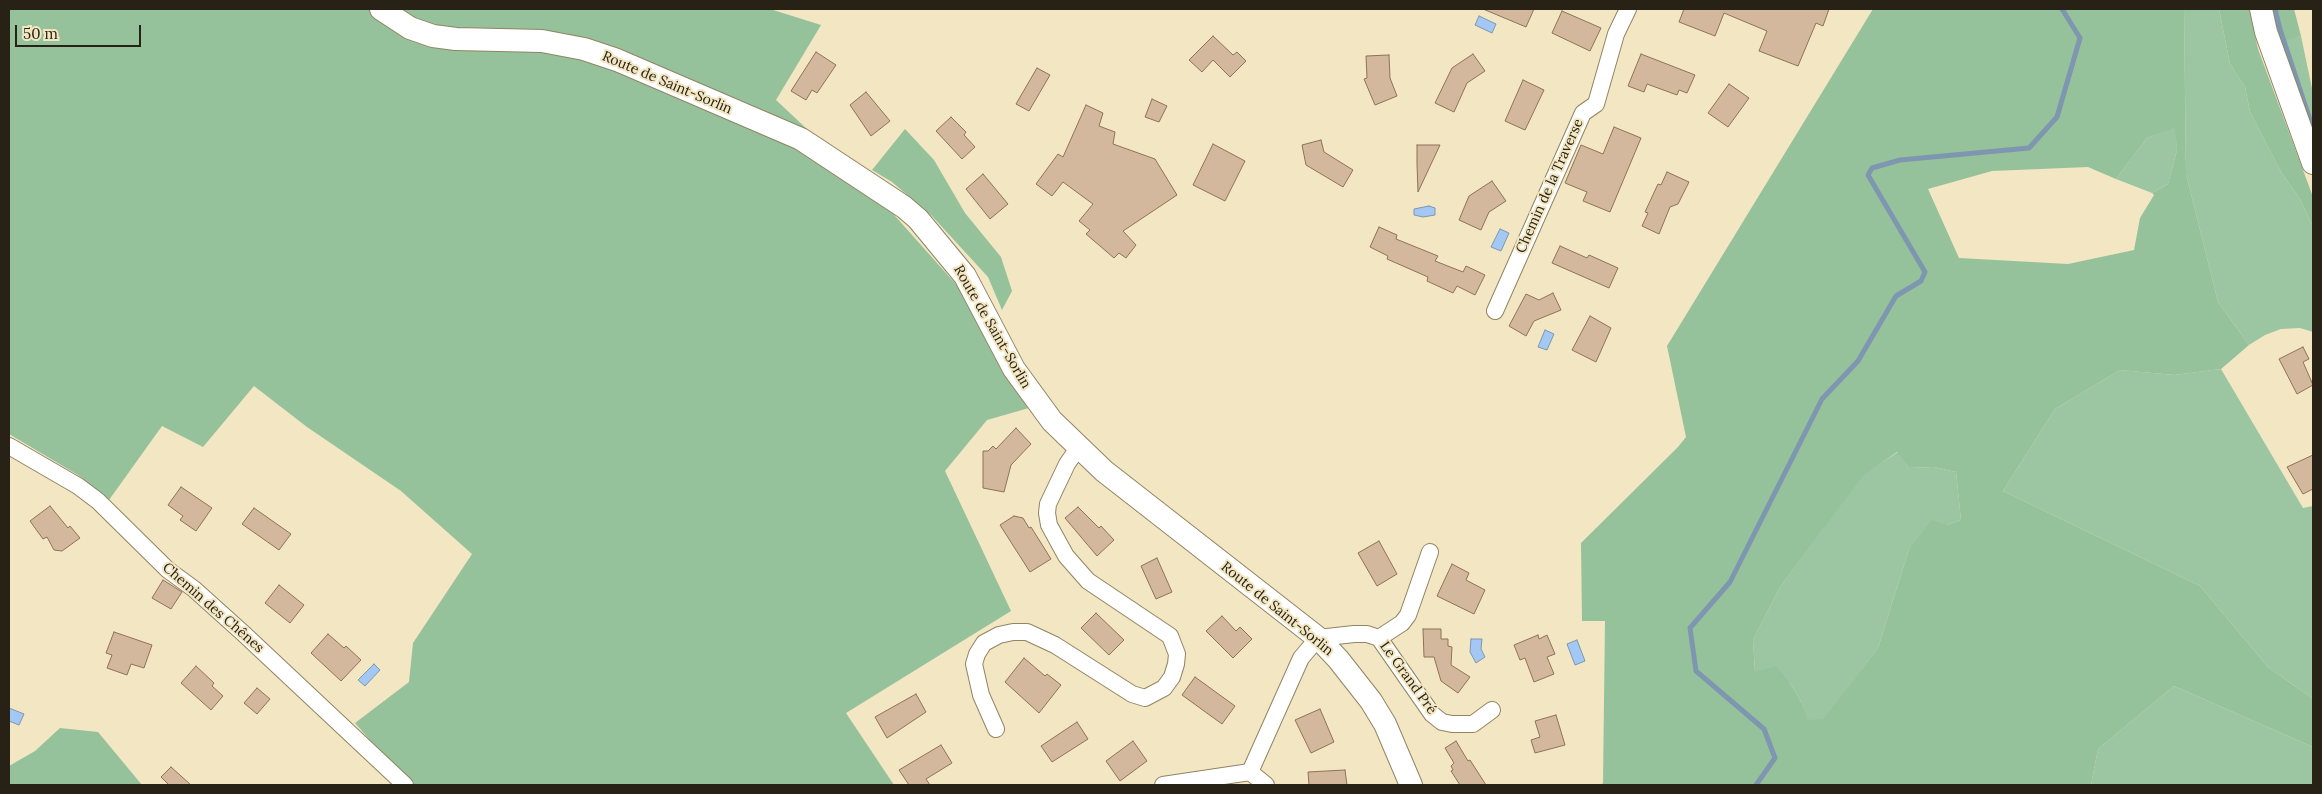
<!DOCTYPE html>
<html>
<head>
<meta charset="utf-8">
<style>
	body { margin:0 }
	#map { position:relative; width:2322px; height:794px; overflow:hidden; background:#f3e6c2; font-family:Lora,serif }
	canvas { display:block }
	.frame { position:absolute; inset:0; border:10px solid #272215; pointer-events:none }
	.scale { position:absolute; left:15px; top:25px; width:126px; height:22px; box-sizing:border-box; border:2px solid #272215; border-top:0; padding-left:6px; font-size:15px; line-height:18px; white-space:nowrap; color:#272215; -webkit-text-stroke:4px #f3e6c2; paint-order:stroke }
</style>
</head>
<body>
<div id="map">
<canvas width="2322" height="794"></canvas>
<div class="frame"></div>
<div class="scale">50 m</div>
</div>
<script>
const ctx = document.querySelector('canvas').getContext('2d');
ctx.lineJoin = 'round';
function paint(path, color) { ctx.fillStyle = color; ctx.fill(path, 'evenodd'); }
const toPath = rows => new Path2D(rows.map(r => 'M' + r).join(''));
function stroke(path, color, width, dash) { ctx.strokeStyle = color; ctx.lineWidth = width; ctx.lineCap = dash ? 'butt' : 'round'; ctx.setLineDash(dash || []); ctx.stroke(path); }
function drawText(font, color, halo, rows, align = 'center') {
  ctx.font = font + ' Lora,serif'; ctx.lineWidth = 4; ctx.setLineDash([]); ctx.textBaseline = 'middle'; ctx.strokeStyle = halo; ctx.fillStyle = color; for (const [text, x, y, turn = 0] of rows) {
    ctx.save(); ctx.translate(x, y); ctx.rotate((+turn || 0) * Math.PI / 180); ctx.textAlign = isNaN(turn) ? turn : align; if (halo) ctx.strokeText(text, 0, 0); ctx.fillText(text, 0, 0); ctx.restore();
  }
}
paint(toPath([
	[2184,9,2219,9,2230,64,2245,87,2250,112,2281,172,2300,199,2313,227,2313,332,2300,328,2281,329,2265,335,2249,345,2218,302,2186,174],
	[2272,9,2284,40,2301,36,2313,93,2313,138,2275,33],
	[2176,127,2177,150,2168,184,2152,193,2116,179,2147,138],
	[2221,369,2303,508,2313,506,2313,699,2268,667,2200,586,2003,491,2055,409,2120,370,2174,375],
	[1898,452,1909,468,1934,467,1956,472,1961,520,1947,525,1909,549,1878,648,1823,720,1806,720,1803,705,1790,683,1755,672,1753,640,1780,587,1863,475],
	[2174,686,2313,747,2313,785,2091,785,2098,749]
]), '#9cc6a2');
paint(toPath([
	[9,9,770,9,821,25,776,100,871,189,970,300,1029,408,987,420,945,471,1011,611,846,713,894,785,409,785,355,723,409,682,413,643,472,554,401,491,307,427,254,386,203,447,162,426,109,500,78,475,9,434],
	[1873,9,2184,9,2186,174,2218,302,2249,345,2221,369,2174,375,2120,370,2055,409,2003,491,2200,586,2268,667,2313,699,2313,747,2174,686,2098,749,2091,785,1601,785,1603,783,1605,621,1582,621,1581,543,1678,447,1686,437,1667,346],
	[2175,128,2177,150,2168,184,2152,193,2154,195,2140,218,2134,250,2068,264,1959,258,1928,189,1992,171,2088,167,2116,179,2147,138],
	[1897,452,1909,468,1934,467,1956,472,1961,520,1947,525,1932,520,1909,549,1878,648,1823,719,1807,720,1803,705,1790,683,1776,666,1755,672,1753,640,1780,587,1863,476],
	[2219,9,2249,9,2258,49,2313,197,2313,227,2300,199,2281,172,2250,112,2245,87,2230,64],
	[2272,9,2294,9,2301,36,2284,41],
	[905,129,934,160,965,213,1001,257,1012,291,1002,310,988,277,931,215,892,182,872,170],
	[60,728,98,732,142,785,9,785,9,766,35,751]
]), '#95c29b');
const water = toPath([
	[1479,16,1496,24,1492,33,1475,25,1479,16],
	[1429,206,1435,208,1435,215,1423,217,1414,215,1414,209,1429,206],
	[1500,229,1509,233,1501,251,1491,247,1500,229],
	[1545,330,1554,334,1547,350,1538,347,1545,330],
	[1471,639,1482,639,1481,649,1485,657,1476,663,1470,652,1471,639],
	[1577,640,1585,661,1575,665,1567,644,1577,640],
	[374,664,380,670,365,686,358,680,374,664],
	[9,708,24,714,19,725,9,721,9,708]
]);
paint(water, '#a3c8f3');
stroke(water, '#7e96b0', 1);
stroke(toPath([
	[2275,9,2280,29,2313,129],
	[1756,785,1775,758,1764,729,1696,671,1690,628,1730,582,1822,399,1858,361,1896,296,1921,281,1925,272,1868,175,1872,168,1900,160,2029,148,2057,117,2080,38,2062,9]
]), '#7e96b0', 5);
const building = toPath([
	[1483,9,1534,9,1526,27,1483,9],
	[1684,9,1829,9,1823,26,1816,23,1798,66,1759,51,1767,31,1724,13,1715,36,1679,22,1684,9],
	[1562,11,1601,28,1590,51,1552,33,1562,11],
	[1213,36,1233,55,1237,52,1246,61,1230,77,1213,60,1202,72,1189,60,1213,36],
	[816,52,836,65,817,93,812,90,806,100,791,91,816,52],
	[1473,54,1485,71,1467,83,1454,112,1435,103,1452,68,1473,54],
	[1641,54,1695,75,1687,93,1679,90,1677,95,1647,84,1644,92,1628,86,1641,54],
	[1389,55,1390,78,1397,96,1375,105,1364,79,1367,78,1366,56,1389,55],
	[1037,68,1050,75,1029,111,1016,104,1037,68],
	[1523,80,1544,90,1525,130,1505,121,1523,80],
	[1729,84,1749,98,1728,127,1708,113,1729,84],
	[866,92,890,121,871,136,850,105,866,92],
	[1152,99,1167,106,1159,122,1145,117,1152,99],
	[1086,105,1103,113,1099,126,1115,132,1113,144,1155,159,1177,195,1123,231,1136,245,1126,258,1119,253,1114,258,1086,234,1090,230,1079,221,1093,204,1063,182,1052,196,1036,184,1058,154,1063,157,1086,105],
	[951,117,966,132,964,135,975,147,962,159,936,131,951,117],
	[1614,127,1641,138,1610,212,1583,201,1587,192,1565,183,1581,145,1603,154,1614,127],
	[1321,140,1324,152,1353,170,1343,187,1306,165,1302,145,1321,140],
	[1213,144,1245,161,1225,201,1193,185,1213,144],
	[1417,145,1440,145,1418,192,1417,164,1417,145],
	[1667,172,1689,182,1678,204,1670,207,1659,234,1642,226,1648,213,1645,212,1658,184,1661,185,1667,172],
	[983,174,1008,204,990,219,966,189,983,174],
	[1492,181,1506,201,1489,212,1481,230,1459,220,1469,196,1492,181],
	[1379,227,1397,235,1396,239,1438,256,1435,261,1463,272,1466,266,1485,275,1475,295,1457,286,1453,293,1427,281,1428,277,1387,259,1388,256,1370,247,1379,227],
	[1560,246,1587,258,1589,255,1618,268,1609,288,1552,263,1560,246],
	[1553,293,1561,310,1534,321,1526,336,1509,326,1526,294,1539,300,1553,293],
	[1590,316,1611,328,1596,362,1572,350,1590,316],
	[2303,347,2309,359,2303,362,2313,385,2297,394,2279,359,2303,347],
	[1016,428,1031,444,1011,465,1004,492,983,488,983,451,988,451,993,446,996,449,1016,428],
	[2313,455,2313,489,2303,494,2287,467,2313,455],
	[181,487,212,508,196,531,180,520,183,516,168,505,181,487],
	[50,506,68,528,70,526,80,538,62,551,54,550,47,537,43,539,30,521,50,506],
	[1078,507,1099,528,1101,526,1114,540,1097,556,1065,518,1078,507],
	[254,508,291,534,279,550,242,524,254,508],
	[1014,516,1023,518,1029,528,1031,527,1051,559,1030,572,1000,525,1014,516],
	[1379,541,1397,574,1377,586,1358,553,1379,541],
	[1157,558,1172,592,1156,599,1141,566,1157,558],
	[1452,564,1469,573,1466,580,1485,590,1474,614,1437,596,1452,564],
	[163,580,182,592,171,609,152,598,163,580],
	[279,585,304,605,290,623,265,603,279,585],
	[1096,613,1124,640,1109,655,1081,628,1096,613],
	[1222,616,1236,631,1240,627,1252,639,1233,658,1206,631,1222,616],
	[1423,629,1441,629,1441,639,1448,639,1448,646,1452,647,1451,665,1470,677,1458,693,1441,681,1434,657,1424,657,1423,629],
	[114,632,152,645,144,668,131,664,127,675,107,668,112,655,106,653,114,632],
	[328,634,344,648,346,646,361,660,341,681,311,653,328,634],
	[1538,635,1539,639,1547,635,1555,654,1547,657,1554,674,1534,682,1525,658,1520,660,1514,645,1538,635],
	[1024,658,1045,676,1047,674,1061,685,1039,713,1005,682,1024,658],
	[196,666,214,683,212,686,223,696,211,710,181,683,196,666],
	[1195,677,1235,706,1222,724,1182,695,1195,677],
	[257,688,270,699,257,714,244,703,257,688],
	[916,694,926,712,887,738,875,717,916,694],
	[1320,709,1334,742,1311,753,1295,720,1320,709],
	[1556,715,1565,745,1535,753,1531,740,1540,737,1535,721,1556,715],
	[1077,722,1088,739,1052,762,1041,746,1077,722],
	[1133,741,1147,761,1120,781,1106,761,1133,741],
	[1456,741,1468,761,1470,760,1486,785,1460,785,1451,771,1453,770,1451,766,1454,763,1445,748,1456,741],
	[941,745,952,763,926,779,930,785,909,785,899,770,941,745],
	[171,767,191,785,169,785,161,777,171,767],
	[1345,770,1347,785,1309,785,1308,772,1345,770]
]);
paint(building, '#d4b89d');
stroke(building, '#8c7259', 1);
const street = toPath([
	[1495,311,1583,113,1596,104,1616,34,1628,9],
	[9,446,78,486,98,501,168,570,194,589,244,634,405,785],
	[1379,638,1432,714,1442,722,1452,724,1473,724,1492,710],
	[996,729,981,695,974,664,977,654,984,643,999,635,1013,632,1027,632,1055,645,1132,694,1145,698,1164,688,1172,677,1176,664,1177,654,1170,636,1088,581,1066,556,1049,525,1047,513,1048,504,1067,464,1078,448],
	[1250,772,1301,658,1318,638,1354,634,1367,634,1379,638,1402,623,1408,615,1430,552],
	[1163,785,1250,772,1266,785]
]);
const secondary = toPath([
	[381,9,410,28,433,36,456,39,542,41,584,49,617,60,801,139,904,207,918,219,965,276,1014,369,1052,421,1104,471,1318,638,1338,659,1371,701,1385,724,1411,785],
	[2261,9,2266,32,2313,163]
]);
stroke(street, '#908463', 18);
stroke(secondary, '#908463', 24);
stroke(street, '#fff', 16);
stroke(secondary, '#fff', 22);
drawText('14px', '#272215', '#f3e6c2', [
	["Route de Saint-Sorlin",667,83,23],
	["Chemin de la Traverse",1550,186,-66],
	["Route de Saint-Sorlin",992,327,60],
	["Chemin des Chênes",213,608,41],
	["Route de Saint-Sorlin",1277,609,39],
	["Le Grand Pré",1408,678,54]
]);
</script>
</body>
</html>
